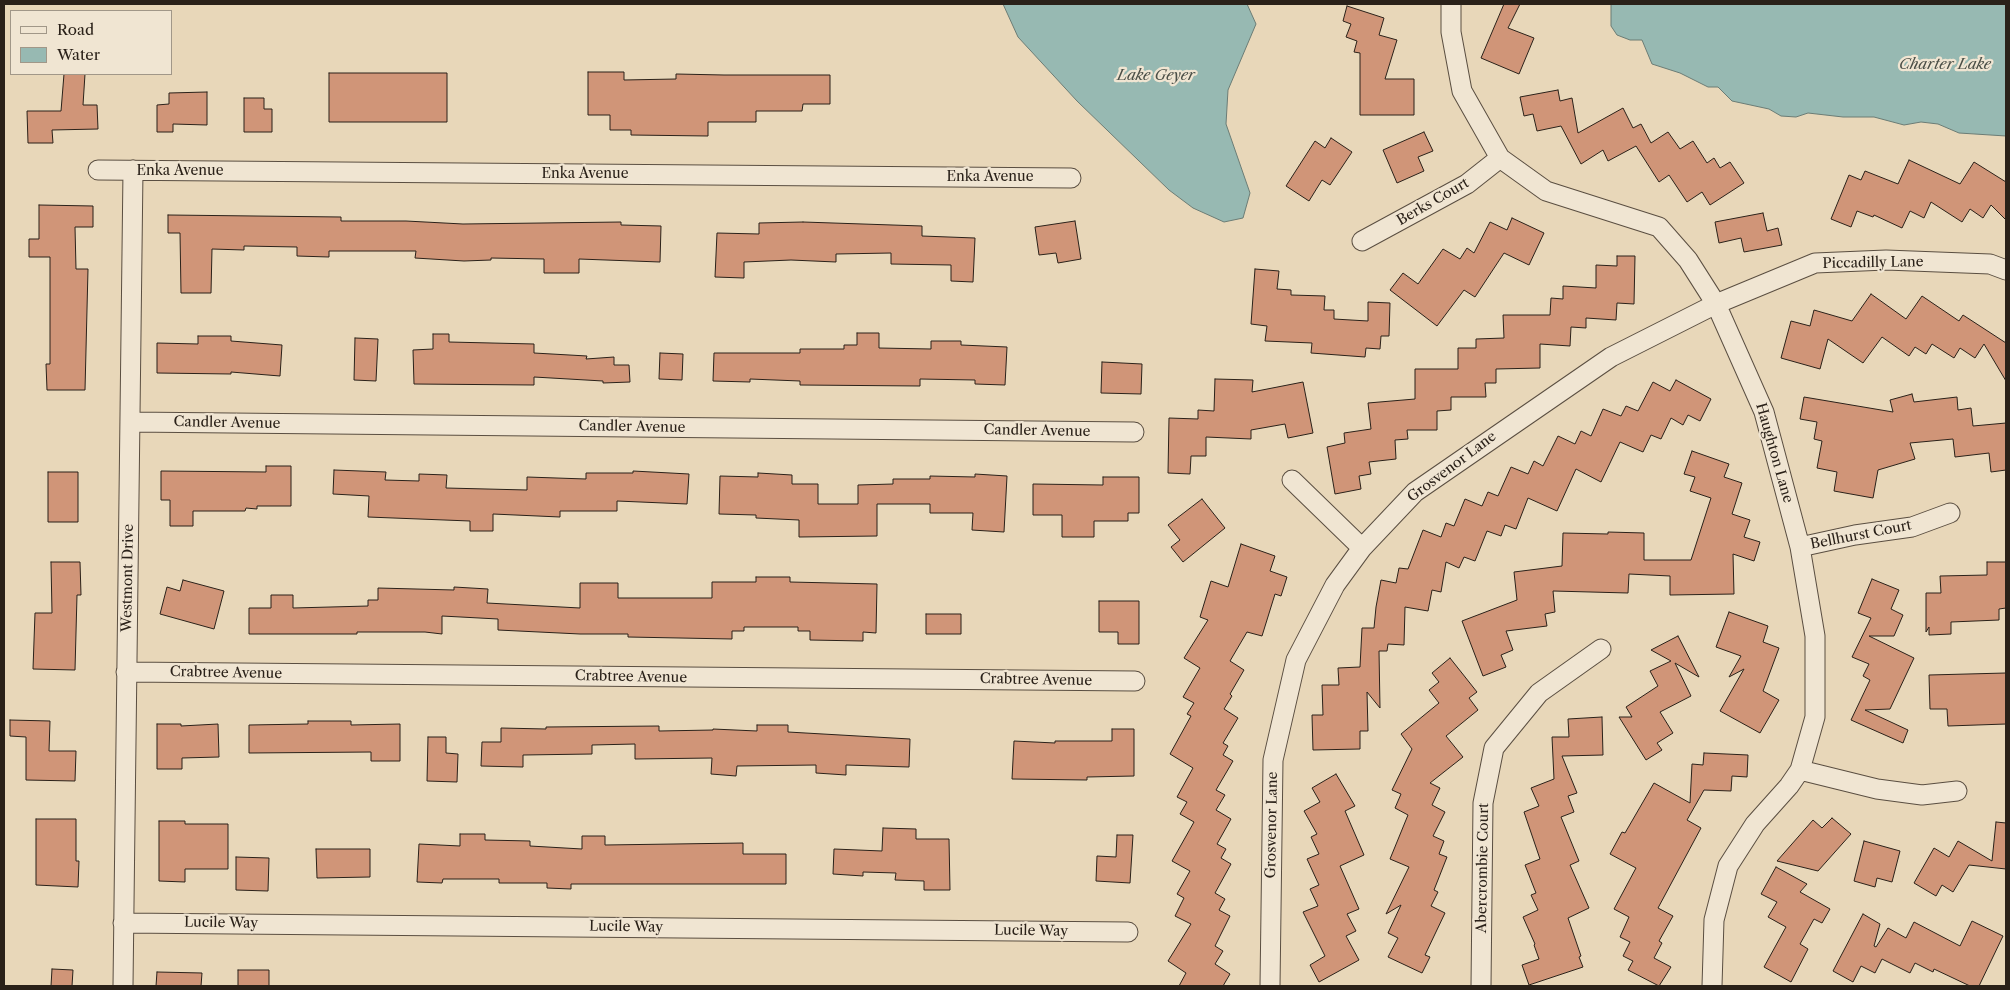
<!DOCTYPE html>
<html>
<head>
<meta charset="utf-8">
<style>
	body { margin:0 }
	#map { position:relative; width:2010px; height:990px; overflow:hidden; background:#e8d7b9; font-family:"Libre Caslon Text",serif }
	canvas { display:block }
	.frame { position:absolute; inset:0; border:5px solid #2a2119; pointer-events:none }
	.legend { position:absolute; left:10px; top:10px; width:162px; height:65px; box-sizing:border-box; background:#f0e5d2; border:1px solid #a19788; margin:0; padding:6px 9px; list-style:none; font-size:15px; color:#2a2119 }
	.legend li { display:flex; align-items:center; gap:10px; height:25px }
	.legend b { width:25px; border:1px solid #a19788 }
</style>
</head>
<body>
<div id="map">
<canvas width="2010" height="990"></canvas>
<div class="frame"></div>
<ul class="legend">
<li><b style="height:6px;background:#f0e5d2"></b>Road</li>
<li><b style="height:14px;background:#97b9b2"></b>Water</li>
</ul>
</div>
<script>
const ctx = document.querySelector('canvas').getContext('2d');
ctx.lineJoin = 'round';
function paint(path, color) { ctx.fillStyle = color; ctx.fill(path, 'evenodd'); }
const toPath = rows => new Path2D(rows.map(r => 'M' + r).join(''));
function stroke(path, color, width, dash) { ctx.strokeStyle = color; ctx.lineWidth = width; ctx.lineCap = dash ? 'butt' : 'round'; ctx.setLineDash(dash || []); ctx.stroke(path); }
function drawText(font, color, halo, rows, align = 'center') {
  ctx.font = font + ' "Libre Caslon Text",serif'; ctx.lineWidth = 4.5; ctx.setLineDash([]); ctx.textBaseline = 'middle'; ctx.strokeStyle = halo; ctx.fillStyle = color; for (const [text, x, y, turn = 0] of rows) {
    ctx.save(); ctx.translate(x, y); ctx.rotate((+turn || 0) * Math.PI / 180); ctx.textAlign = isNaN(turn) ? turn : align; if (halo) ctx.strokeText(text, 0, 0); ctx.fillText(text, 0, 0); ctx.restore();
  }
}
const water = toPath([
	[1003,4,1247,4,1256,24,1228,90,1226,124,1250,193,1243,218,1224,222,1193,208,1169,190,1077,101,1018,37,1003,4],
	[1611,4,2006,4,2006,136,1959,133,1938,124,1921,122,1904,125,1874,117,1843,117,1808,113,1796,117,1781,116,1769,109,1732,101,1718,87,1708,87,1680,73,1652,64,1642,40,1630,40,1617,35,1611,26,1611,4]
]);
paint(water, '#97b9b2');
stroke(water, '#6b7c75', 1);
const building = toPath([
	[1504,4,1520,4,1508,28,1534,38,1519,74,1481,58,1504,4],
	[1347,6,1384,18,1379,35,1397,40,1385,79,1414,79,1414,115,1360,115,1360,53,1354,52,1357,41,1346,37,1351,24,1343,21,1347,6],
	[588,72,624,72,624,80,676,79,676,74,724,75,830,75,830,104,803,104,802,111,756,111,756,122,708,122,708,136,631,135,631,130,610,130,610,115,588,115,588,72],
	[329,73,447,73,447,122,329,122,329,73],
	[64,74,85,74,83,105,97,105,98,129,52,130,53,143,28,143,27,111,61,111,64,74],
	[1558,90,1560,101,1572,98,1578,133,1623,108,1633,128,1641,124,1651,143,1668,132,1680,149,1693,141,1707,163,1714,158,1720,168,1730,162,1744,183,1710,205,1702,192,1687,202,1669,175,1659,182,1636,146,1608,161,1603,150,1581,164,1561,126,1537,131,1533,114,1524,116,1520,97,1558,90],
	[207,92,207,125,173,124,173,132,157,132,157,105,169,104,169,93,207,92],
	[244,98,264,98,264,109,272,109,272,132,244,132,244,98],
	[1424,132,1433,151,1418,157,1424,171,1397,183,1383,150,1424,132],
	[1331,138,1352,152,1330,185,1322,180,1309,201,1286,186,1315,141,1325,148,1331,138],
	[1909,160,1960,184,1974,162,2006,182,2006,220,1991,205,1983,218,1970,209,1962,222,1931,202,1924,218,1910,211,1902,228,1874,215,1873,217,1857,211,1851,227,1831,219,1849,175,1861,180,1865,171,1898,184,1909,160],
	[39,205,93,206,93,227,75,227,76,269,88,269,85,390,47,390,46,364,50,364,50,257,29,257,29,239,39,239,39,205],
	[1763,213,1767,231,1778,228,1782,245,1744,252,1741,238,1719,243,1715,222,1763,213],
	[168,215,341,217,341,221,406,221,463,224,621,222,621,225,661,226,660,262,579,259,579,273,544,273,544,259,491,258,491,260,464,261,415,258,416,251,329,251,329,257,297,256,297,247,244,246,244,250,212,249,211,293,181,293,180,233,168,233,168,215],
	[1512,218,1544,233,1529,265,1504,253,1475,297,1464,290,1437,326,1390,290,1403,273,1418,284,1443,249,1460,259,1467,248,1474,253,1490,222,1507,230,1512,218],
	[1075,221,1081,259,1058,263,1056,253,1039,255,1035,227,1075,221],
	[803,222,922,226,922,236,975,238,973,282,951,281,951,265,891,264,891,253,836,254,836,262,791,260,744,262,744,278,715,277,717,233,759,234,759,223,803,222],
	[1617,256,1635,256,1634,304,1617,303,1616,320,1586,318,1586,328,1571,327,1570,346,1540,344,1540,368,1496,369,1496,383,1485,383,1486,397,1451,397,1451,410,1437,411,1437,430,1407,430,1408,439,1395,440,1396,459,1369,462,1371,474,1359,476,1361,489,1335,494,1327,447,1345,443,1344,433,1371,429,1368,403,1415,399,1415,369,1458,369,1458,348,1476,348,1476,339,1504,338,1503,315,1550,315,1551,298,1563,299,1563,286,1596,288,1596,265,1617,266,1617,256],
	[1255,269,1279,271,1277,289,1291,290,1291,295,1325,296,1324,310,1334,310,1334,319,1368,321,1368,302,1390,303,1389,336,1381,336,1380,349,1366,348,1365,357,1311,353,1312,343,1265,341,1267,326,1251,324,1255,269],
	[1871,294,1906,319,1922,296,1959,321,1963,315,2006,343,2006,381,1984,344,1975,358,1960,348,1954,358,1932,344,1926,354,1915,347,1909,356,1882,337,1863,363,1828,339,1820,369,1781,358,1791,321,1810,326,1814,310,1852,321,1871,294],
	[857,333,879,333,879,348,931,349,931,341,961,341,961,345,1007,347,1005,385,975,384,975,380,920,379,920,386,800,385,800,381,750,379,750,382,713,381,714,353,800,353,800,349,844,349,844,345,857,345,857,333],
	[433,334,449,334,449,342,534,344,534,353,587,356,586,359,614,357,614,365,629,365,630,382,603,383,603,381,534,377,534,385,414,384,413,350,433,349,433,334],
	[198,336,231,336,231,341,282,345,280,376,231,372,231,374,157,373,157,343,198,344,198,336],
	[355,338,378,339,376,381,354,380,355,338],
	[660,353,683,354,682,380,659,379,660,353],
	[1102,362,1142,364,1141,394,1101,393,1102,362],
	[1215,379,1253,380,1252,392,1303,382,1313,433,1288,438,1285,424,1251,430,1251,439,1206,437,1206,456,1191,456,1190,474,1168,473,1169,418,1198,419,1198,410,1214,411,1215,379],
	[1676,380,1711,399,1700,421,1688,415,1683,425,1671,418,1661,439,1651,435,1643,452,1620,442,1601,482,1576,469,1557,511,1528,498,1516,529,1505,525,1501,536,1487,531,1475,561,1464,557,1459,568,1446,562,1441,592,1432,590,1428,611,1405,607,1404,645,1388,644,1387,651,1379,651,1380,708,1367,692,1368,731,1360,731,1360,749,1313,750,1312,715,1323,715,1322,685,1339,685,1338,668,1360,667,1362,628,1374,628,1376,607,1381,580,1396,583,1399,568,1408,569,1423,530,1441,537,1446,523,1454,526,1465,499,1482,506,1488,492,1498,496,1511,467,1528,474,1534,461,1543,466,1558,436,1575,444,1581,431,1591,436,1603,409,1621,416,1626,406,1638,411,1653,382,1670,391,1676,380],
	[1912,394,1914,402,1957,397,1958,410,1971,408,1973,426,2006,423,2006,470,1991,472,1989,453,1955,457,1953,439,1910,443,1915,459,1878,470,1873,498,1834,491,1837,472,1817,468,1822,441,1814,439,1817,422,1800,419,1804,397,1893,412,1890,400,1912,394],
	[1692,451,1729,464,1724,477,1742,483,1732,514,1750,520,1744,537,1760,542,1754,561,1733,554,1734,594,1670,595,1670,576,1629,574,1628,593,1553,591,1555,612,1545,614,1547,626,1506,631,1513,650,1501,655,1506,667,1483,676,1462,621,1517,600,1514,572,1562,566,1563,533,1608,534,1608,532,1644,533,1644,560,1691,560,1711,498,1690,491,1695,477,1684,474,1692,451],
	[266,466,291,466,291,506,257,506,257,509,246,508,245,511,193,511,193,526,170,526,170,500,161,500,161,471,266,472,266,466],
	[334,470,386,472,385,480,419,481,419,474,447,475,446,488,527,490,527,477,586,479,586,473,633,473,633,471,689,474,687,504,617,501,617,511,560,511,560,517,493,514,493,531,470,531,470,521,368,517,369,496,333,494,334,470],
	[48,472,78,472,78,522,48,522,48,472],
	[758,473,792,475,792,484,818,484,818,504,858,504,858,485,893,484,893,479,930,479,930,476,975,477,975,474,1007,476,1004,532,972,530,973,513,930,513,930,504,877,504,877,536,799,537,799,520,756,518,756,515,719,514,720,476,758,477,758,473],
	[1103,477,1139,477,1139,513,1128,513,1128,521,1094,521,1094,537,1062,537,1062,515,1033,515,1033,484,1103,485,1103,477],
	[1202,499,1225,528,1183,562,1171,547,1180,540,1168,525,1202,499],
	[1241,544,1275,556,1270,571,1287,577,1281,596,1275,594,1262,636,1247,632,1230,661,1244,670,1230,694,1232,696,1224,709,1238,718,1223,743,1228,746,1223,755,1233,761,1216,790,1225,795,1216,810,1231,819,1217,844,1226,849,1221,858,1231,864,1215,893,1225,899,1219,910,1230,916,1215,946,1223,951,1215,964,1230,974,1223,986,1179,986,1186,973,1168,961,1191,924,1175,916,1184,898,1177,894,1190,871,1172,861,1194,822,1180,814,1187,802,1177,797,1193,768,1170,754,1191,716,1187,714,1194,703,1183,697,1200,668,1184,658,1208,620,1200,617,1211,581,1228,587,1241,544],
	[51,562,80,562,81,595,77,595,75,670,33,669,35,613,52,613,51,562],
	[1987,562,2006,562,2006,608,1999,609,1999,620,1951,622,1951,634,1929,635,1929,627,1926,632,1926,593,1941,593,1940,576,1987,575,1987,562],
	[756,577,790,577,790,582,877,584,876,633,863,632,863,641,810,640,810,631,798,631,798,627,744,627,744,631,732,631,732,639,628,637,628,634,580,634,498,630,498,619,442,616,442,634,425,632,357,632,357,634,249,634,249,608,271,608,271,595,293,595,293,608,368,606,368,600,378,600,378,588,454,590,454,587,488,589,487,603,580,608,580,583,618,583,618,598,712,598,712,582,756,582,756,577],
	[1872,579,1899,590,1891,609,1903,615,1894,636,1869,636,1914,658,1890,709,1865,710,1908,730,1903,743,1851,720,1870,680,1863,676,1869,664,1852,657,1871,618,1858,613,1872,579],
	[183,580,224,591,214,629,160,614,167,587,180,591,183,580],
	[1099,601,1139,601,1139,644,1118,644,1118,632,1099,632,1099,601],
	[1729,612,1768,626,1763,642,1779,648,1763,691,1779,700,1760,733,1720,711,1744,669,1729,677,1741,656,1716,647,1729,612],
	[926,614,961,614,961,634,926,634,926,614],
	[1678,636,1699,677,1675,663,1691,696,1660,712,1673,733,1657,743,1662,750,1646,760,1619,717,1632,717,1626,707,1658,686,1650,671,1671,661,1651,650,1678,636],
	[1450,658,1477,692,1469,698,1478,710,1446,736,1463,757,1430,783,1440,788,1432,805,1445,812,1433,836,1444,841,1439,854,1447,857,1434,890,1438,892,1431,906,1445,913,1425,955,1430,957,1422,973,1388,957,1398,938,1388,933,1401,905,1386,914,1409,867,1390,859,1408,815,1395,808,1401,794,1392,790,1412,749,1401,734,1439,703,1429,690,1439,682,1432,673,1450,658],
	[2006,673,2006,724,1948,726,1947,709,1930,709,1929,675,2006,673],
	[1602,717,1603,755,1562,756,1577,793,1568,796,1574,812,1561,817,1579,861,1570,865,1589,908,1568,918,1581,956,1579,957,1583,967,1529,985,1522,965,1539,959,1534,945,1535,944,1523,917,1538,910,1531,895,1536,893,1525,865,1540,859,1524,812,1539,806,1531,788,1554,779,1552,737,1569,737,1568,719,1602,717],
	[10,720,50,721,49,751,76,751,75,781,26,780,26,737,10,736,10,720],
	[308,721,351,721,351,725,400,724,400,761,371,761,371,752,249,753,249,725,308,724,308,721],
	[157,724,181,724,181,726,218,724,219,757,182,758,182,769,157,769,157,724],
	[757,725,788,725,788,732,910,739,909,767,846,765,846,775,816,773,816,765,737,766,736,776,711,774,712,758,635,759,635,744,592,745,592,754,523,755,523,767,481,766,482,742,501,742,501,728,546,729,546,727,659,726,659,731,713,730,713,729,757,731,757,725],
	[1112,729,1134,729,1134,776,1087,777,1087,780,1012,779,1014,741,1055,743,1055,741,1112,741,1112,729],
	[428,737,446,737,446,753,458,754,457,782,427,781,428,737],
	[1704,753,1748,755,1747,777,1732,776,1731,791,1704,790,1687,820,1701,828,1658,908,1673,916,1659,941,1662,943,1654,958,1671,967,1659,986,1628,970,1633,961,1623,956,1630,942,1620,937,1629,917,1614,909,1636,868,1610,854,1622,832,1625,833,1654,783,1690,803,1692,764,1703,765,1704,753],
	[1336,774,1355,806,1345,811,1364,855,1340,866,1359,909,1347,914,1356,931,1346,936,1359,960,1319,982,1310,965,1325,956,1303,912,1318,906,1310,889,1319,885,1307,859,1319,854,1311,837,1317,834,1304,811,1320,802,1312,788,1336,774],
	[1832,818,1851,834,1818,871,1777,861,1813,820,1822,828,1832,818],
	[36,819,76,819,76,861,79,861,78,887,36,885,36,819],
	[159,821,185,821,185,824,228,824,228,869,185,869,185,882,159,881,159,821],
	[1996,822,2006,823,2006,869,1969,865,1953,892,1942,885,1936,896,1914,883,1934,848,1949,857,1958,841,1992,861,1996,822],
	[883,828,916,829,916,839,949,839,950,890,924,890,924,881,895,880,896,873,863,872,863,876,833,874,834,849,882,851,883,828],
	[460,834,485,834,485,840,530,841,530,846,582,849,582,836,605,836,605,845,743,843,743,854,786,854,786,884,571,884,571,889,547,888,547,883,499,883,499,879,443,879,442,883,417,882,419,844,460,846,460,834],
	[1117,835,1133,835,1130,883,1096,881,1097,856,1116,857,1117,835],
	[1864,841,1900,851,1892,882,1877,878,1875,887,1854,881,1864,841],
	[316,849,370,849,370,877,317,878,316,849],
	[236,857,269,858,268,891,236,890,236,857],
	[1776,867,1807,884,1800,892,1830,909,1822,923,1814,919,1800,944,1808,949,1791,982,1764,967,1786,927,1768,917,1777,902,1761,894,1776,867],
	[1863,914,1880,924,1874,946,1876,947,1888,928,1906,938,1914,922,1960,946,1972,921,2003,936,1979,986,1970,986,1934,969,1933,972,1915,963,1910,973,1882,959,1875,973,1861,966,1853,982,1833,971,1863,914],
	[52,969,73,970,72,986,51,986,52,969],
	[238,970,269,970,269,986,238,986,238,970],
	[157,972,202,973,201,986,156,986,157,972]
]);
paint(building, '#d09578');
stroke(building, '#2a2119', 1);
const minor = toPath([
	[1451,4,1451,32,1462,91,1500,158,1546,191,1659,227,1688,260,1716,304,1764,412,1800,547,1815,636,1815,717,1800,770,1789,786,1755,824,1728,866,1714,920,1712,986],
	[98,170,1071,178],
	[1362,241,1467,184,1500,158],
	[130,422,1134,432],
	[1292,480,1362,548],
	[1800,547,1855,535,1912,527,1950,513],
	[126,672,1135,681],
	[1800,770,1877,789,1922,795,1957,791],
	[123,923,1128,932],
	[123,986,133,170],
	[1270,986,1273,760,1296,660,1335,585,1362,548,1415,492,1611,357,1716,304,1815,263,1886,260,1990,264,2006,270],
	[1481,986,1483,803,1494,748,1539,693,1601,649]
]);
stroke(minor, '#5a4e41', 21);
stroke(minor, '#f0e5d2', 19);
drawText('14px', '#2a2119', '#f0e5d2', [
	["Enka Avenue",180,171],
	["Enka Avenue",585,174],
	["Enka Avenue",990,177],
	["Berks Court",1433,202,-30],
	["Piccadilly Lane",1873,263,-1],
	["Candler Avenue",227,423,1],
	["Candler Avenue",632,427,1],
	["Candler Avenue",1037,431,1],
	["Haughton Lane",1774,453,74],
	["Grosvenor Lane",1452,467,-37],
	["Bellhurst Court",1861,535,-11],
	["Westmont Drive",128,578,-89],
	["Crabtree Avenue",226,673,1],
	["Crabtree Avenue",631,677,1],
	["Crabtree Avenue",1036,680,1],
	["Grosvenor Lane",1272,825,-89],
	["Abercrombie Court",1483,868,-89],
	["Lucile Way",221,923,1],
	["Lucile Way",626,927,1],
	["Lucile Way",1031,931,1]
]);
drawText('italic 15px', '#4b4f47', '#f0e5d2', [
	["Charter Lake",1945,65],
	["Lake Geyer",1156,76]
]);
</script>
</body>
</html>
